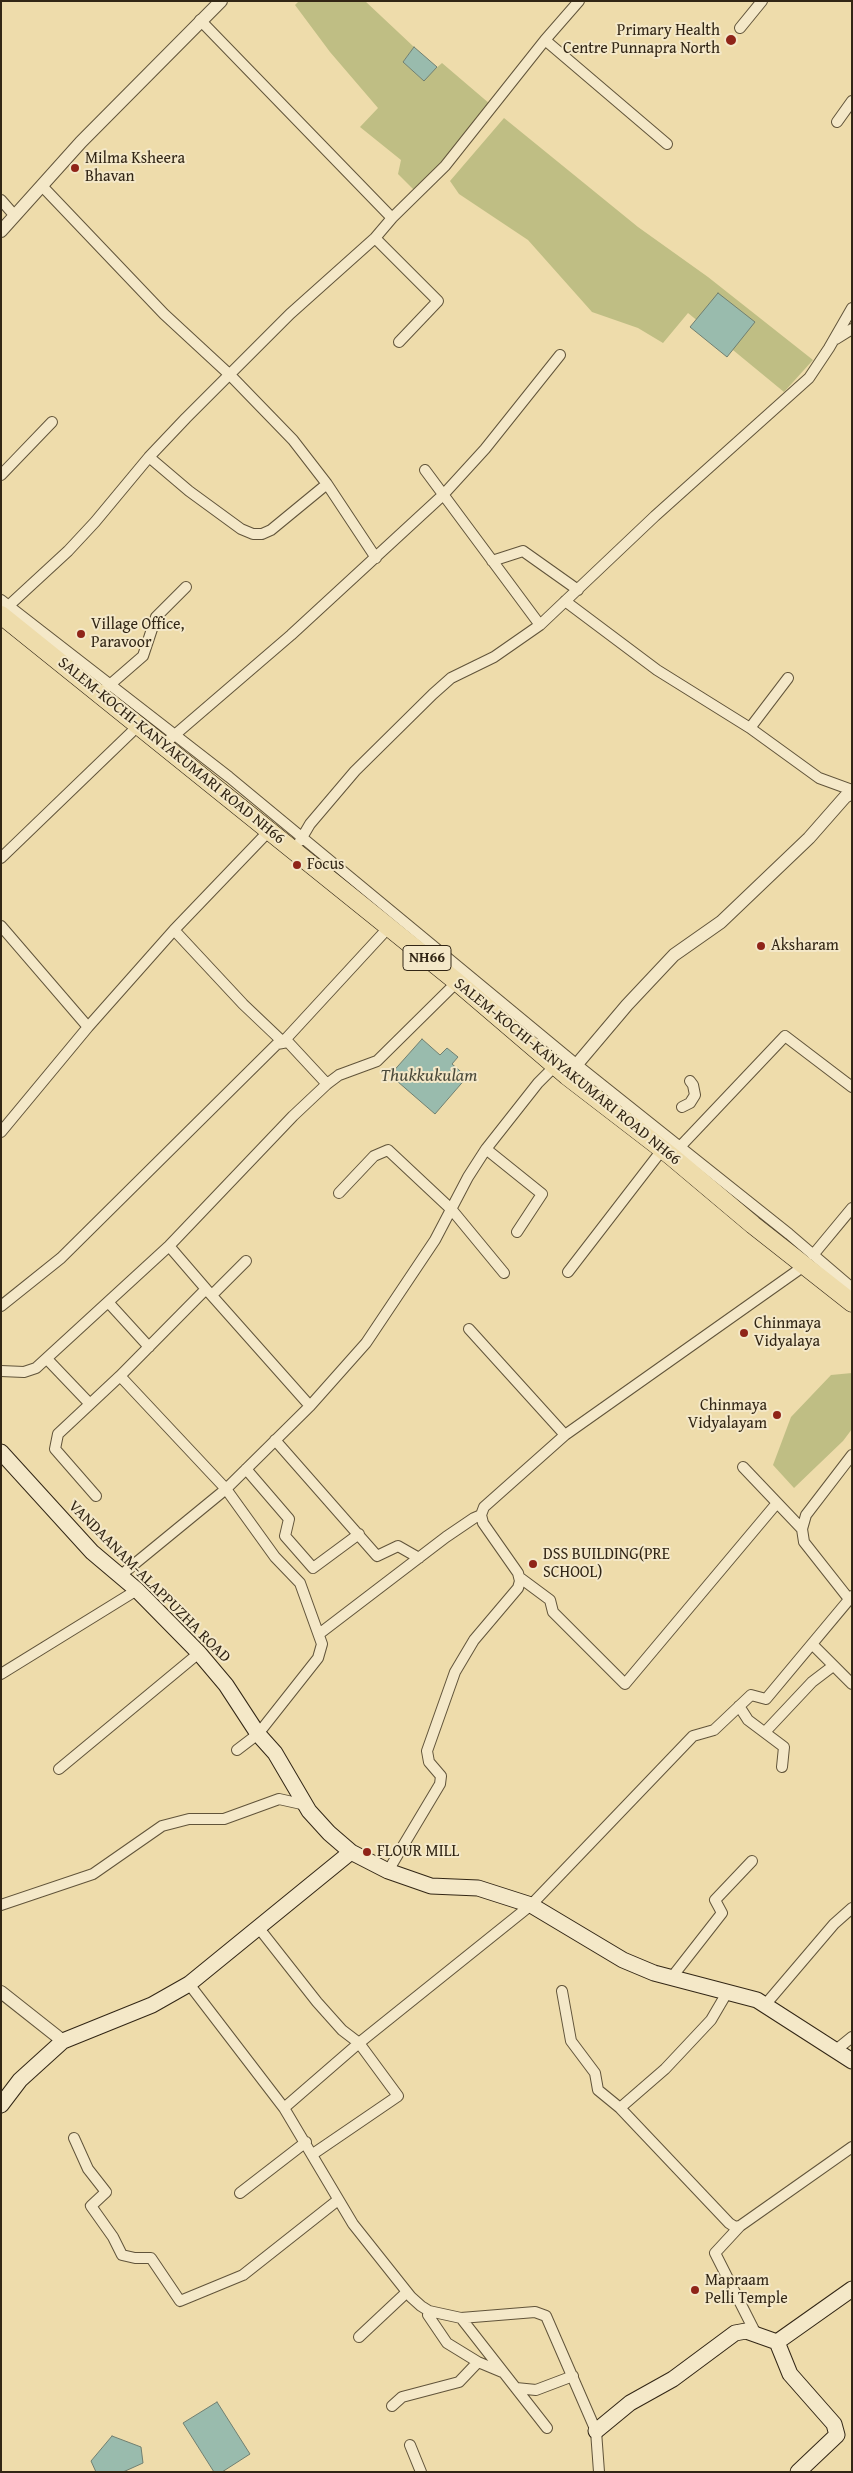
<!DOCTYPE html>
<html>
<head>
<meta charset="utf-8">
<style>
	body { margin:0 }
	#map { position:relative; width:853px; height:2473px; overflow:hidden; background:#eedcab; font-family:"Gentium Book Plus",serif }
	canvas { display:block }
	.frame { position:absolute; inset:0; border:2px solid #322615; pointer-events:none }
</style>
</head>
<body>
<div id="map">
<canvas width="853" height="2473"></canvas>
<div class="frame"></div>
</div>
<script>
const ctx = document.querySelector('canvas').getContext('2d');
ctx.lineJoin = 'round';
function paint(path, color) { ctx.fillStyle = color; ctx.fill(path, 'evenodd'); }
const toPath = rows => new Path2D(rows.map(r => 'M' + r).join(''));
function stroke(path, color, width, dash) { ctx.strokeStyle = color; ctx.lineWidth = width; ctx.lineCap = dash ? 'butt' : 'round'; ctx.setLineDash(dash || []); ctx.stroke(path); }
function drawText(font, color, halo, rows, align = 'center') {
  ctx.font = font + ' "Gentium Book Plus",serif'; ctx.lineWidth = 4; ctx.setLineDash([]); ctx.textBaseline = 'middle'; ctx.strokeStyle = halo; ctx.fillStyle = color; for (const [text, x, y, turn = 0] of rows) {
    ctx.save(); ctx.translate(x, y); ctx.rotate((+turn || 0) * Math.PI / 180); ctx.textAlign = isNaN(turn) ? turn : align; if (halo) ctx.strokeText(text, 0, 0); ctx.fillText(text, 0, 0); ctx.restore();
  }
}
paint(toPath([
	[299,1,365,1,414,47,403,62,423,80,442,63,490,104,450,154,414,190,398,174,401,160,360,127,378,108,330,52,295,5],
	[504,118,638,227,708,277,813,360,784,392,688,313,663,343,638,328,592,312,528,240,459,194,450,181],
	[852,1373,852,1429,843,1441,794,1488,773,1465,791,1417,831,1375]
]), '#bfbe84');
const water = toPath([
	[414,47,437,67,424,81,403,62,414,47],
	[718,293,755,322,727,357,690,327,718,293],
	[422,1039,440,1055,447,1048,458,1057,452,1064,467,1077,435,1114,390,1075,422,1039],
	[217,2402,250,2454,222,2472,214,2472,183,2423,217,2402],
	[112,2436,141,2447,143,2463,123,2472,96,2472,91,2461,112,2436]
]);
paint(water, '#99bbad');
stroke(water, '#707f70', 1);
const minor = toPath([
	[200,20,392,218],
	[740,28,762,1],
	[545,40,667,144],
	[837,122,852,101],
	[42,186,164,314,230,375,293,440,327,484,376,558],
	[1,200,15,216],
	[375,238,438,301,399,342],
	[836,339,852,329],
	[149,457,189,491,241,529,253,534,262,534,271,530,327,484],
	[425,470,540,625],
	[1,475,52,422],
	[492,561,523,551,578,590],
	[1,600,229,777,576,1064,789,1234,852,1288],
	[565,601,657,670,750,728,819,778,852,790],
	[4,610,68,551,95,522,149,457,186,418,290,314,375,238,392,218,445,166,545,40,579,1],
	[105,689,143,656,156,617,186,587],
	[750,728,788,678],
	[170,739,291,635,443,495,485,449,560,355],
	[300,841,310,824,355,771,433,694,451,678,494,657,540,625,655,516,809,378,829,348,852,308],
	[1,858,139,725],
	[1,926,88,1027],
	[174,930,243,1004,283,1042,389,927],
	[682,1107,690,1103,695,1095,693,1085,690,1081],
	[1,1132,88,1027,174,930,268,832],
	[486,1149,542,1194,517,1232],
	[676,1151,785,1036,852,1087],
	[339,1193,374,1156,388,1150,452,1210,504,1273],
	[169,1246,206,1289,120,1376,226,1489,275,1557,300,1583,322,1644,318,1658,258,1734,237,1750],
	[813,1255,852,1208],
	[568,1272,662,1150],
	[206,1289,310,1406],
	[212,1295,246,1261],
	[108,1302,149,1347],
	[1,1306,61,1258,277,1044,288,1042,327,1084],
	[469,1329,565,1435],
	[47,1359,90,1404],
	[1,1371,24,1372,36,1368,169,1246,293,1116,327,1084,339,1075,377,1061,457,982],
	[275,1440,377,1556,398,1546,419,1558],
	[743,1467,802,1529],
	[246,1469,289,1519,285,1536,313,1568,359,1534],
	[96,1496,55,1449,58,1434,120,1376],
	[121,1575,226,1489,310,1406,366,1343,435,1240,468,1177,486,1149,538,1083,555,1066],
	[519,1577,550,1600,553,1612,625,1684,777,1503],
	[849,1599,804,1542,802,1529,806,1515,852,1455],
	[319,1634,446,1537,474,1518,481,1515],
	[812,1644,852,1684],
	[1,1674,137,1590],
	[739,1706,748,1720,784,1747,782,1767],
	[765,1732,812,1682,833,1666],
	[59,1769,199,1653],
	[388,1871,440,1784,441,1776,429,1762,427,1751,455,1672,474,1640,518,1588,520,1581,518,1573,483,1523,481,1515,484,1507,565,1435,804,1266],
	[1,1905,93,1874,162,1826,189,1819,224,1819,279,1799,306,1805],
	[258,1927,317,2002,342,2030,359,2043,398,2096,313,2154],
	[672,1977,722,1913,715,1900,752,1861],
	[189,1984,284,2108,353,2224,411,2297,421,2306,429,2311,461,2318,535,2312,546,2316,596,2431,599,2472],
	[562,1991,571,2041,595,2073,598,2090,620,2108,729,2223,735,2227,740,2226,852,2147],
	[765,2005,834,1924,852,1908],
	[836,2050,852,2037],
	[284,2108,359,2043,531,1905,693,1736,714,1730,751,1695,766,1699,852,1596],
	[620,2108,665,2069,711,2020,728,1991],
	[74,2138,88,2169,106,2192,91,2206,113,2237,122,2255,135,2258,151,2258,180,2301,243,2275,338,2200],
	[240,2193,306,2142],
	[740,2226,715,2253,756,2334],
	[429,2311,428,2315,447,2343,478,2362,502,2372],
	[461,2318,547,2428],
	[359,2337,407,2292],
	[516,2388,536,2390,573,2376],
	[392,2406,402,2397,459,2382,478,2362],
	[410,2445,421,2472]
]);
const tertiary = toPath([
	[1,231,81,142,221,1],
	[567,1076,627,1005,674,955,721,922,809,838,845,797,852,793],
	[1,1992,63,2041]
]);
const secondary = toPath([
	[1,1452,92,1552,137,1590,199,1653,226,1685,258,1734,275,1753,309,1811,329,1833,351,1852,388,1871,431,1886,478,1888,531,1905,623,1960,654,1973,757,2000,852,2061],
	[1,2105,20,2080,63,2041,152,2005,189,1984,351,1852],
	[596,2431,630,2403,673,2379,735,2333,746,2331,777,2342],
	[798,2472,837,2435,834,2424,790,2374,777,2342,852,2289]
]);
const trunk = toPath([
	[1,615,457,982,567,1076,671,1156,753,1225,852,1303]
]);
stroke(minor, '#61543a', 12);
stroke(tertiary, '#61543a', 14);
stroke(secondary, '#322615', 17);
stroke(trunk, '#322615', 19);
stroke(minor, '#f4e8c8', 10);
stroke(tertiary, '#f4e8c8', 12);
stroke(secondary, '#f4e8c8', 15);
stroke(trunk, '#eedcab', 18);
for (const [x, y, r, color] of [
	[731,40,6,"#8f2418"],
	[75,168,5,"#8f2418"],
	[81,634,5,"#8f2418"],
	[297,865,5,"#8f2418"],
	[761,946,5,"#8f2418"],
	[744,1333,5,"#8f2418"],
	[777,1415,5,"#8f2418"],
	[533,1564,5,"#8f2418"],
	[367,1852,5,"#8f2418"],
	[695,2290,5,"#8f2418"]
]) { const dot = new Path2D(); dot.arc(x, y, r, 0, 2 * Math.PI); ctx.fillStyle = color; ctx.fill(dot); stroke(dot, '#f4e8c8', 2); }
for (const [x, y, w] of [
	[427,958,48]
]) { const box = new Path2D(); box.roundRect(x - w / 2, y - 12.5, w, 25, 4); ctx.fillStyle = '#f4e8c8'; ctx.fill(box); stroke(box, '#322615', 1); }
drawText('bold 15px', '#322615', null, [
	["NH66",427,958]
]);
drawText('16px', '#322615', '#f4e8c8', [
	["Primary Health",720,31,"right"],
	["Centre Punnapra North",720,49,"right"],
	["Milma Ksheera",85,159],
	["Bhavan",85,177],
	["Village Office,",91,625],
	["Paravoor",91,643],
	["Focus",307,865],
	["Aksharam",771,946],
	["Chinmaya",754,1324],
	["Vidyalaya",754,1342],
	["Chinmaya",767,1406,"right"],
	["Vidyalayam",767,1424,"right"],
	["DSS BUILDING(PRE",543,1555],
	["SCHOOL)",543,1573],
	["FLOUR MILL",377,1852],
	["Mapraam",705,2281],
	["Pelli Temple",705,2299]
], 'left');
drawText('16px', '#322615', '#f4e8c8', [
	["SALEM-KOCHI-KANYAKUMARI ROAD NH66",171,751,39],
	["SALEM-KOCHI-KANYAKUMARI ROAD NH66",567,1072,39],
	["VANDAANAM-ALAPPUZHA ROAD",149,1582,45]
]);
drawText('italic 18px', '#4c4b3b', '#f4e8c8', [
	["Thukkukulam",429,1076]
]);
</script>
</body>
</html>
